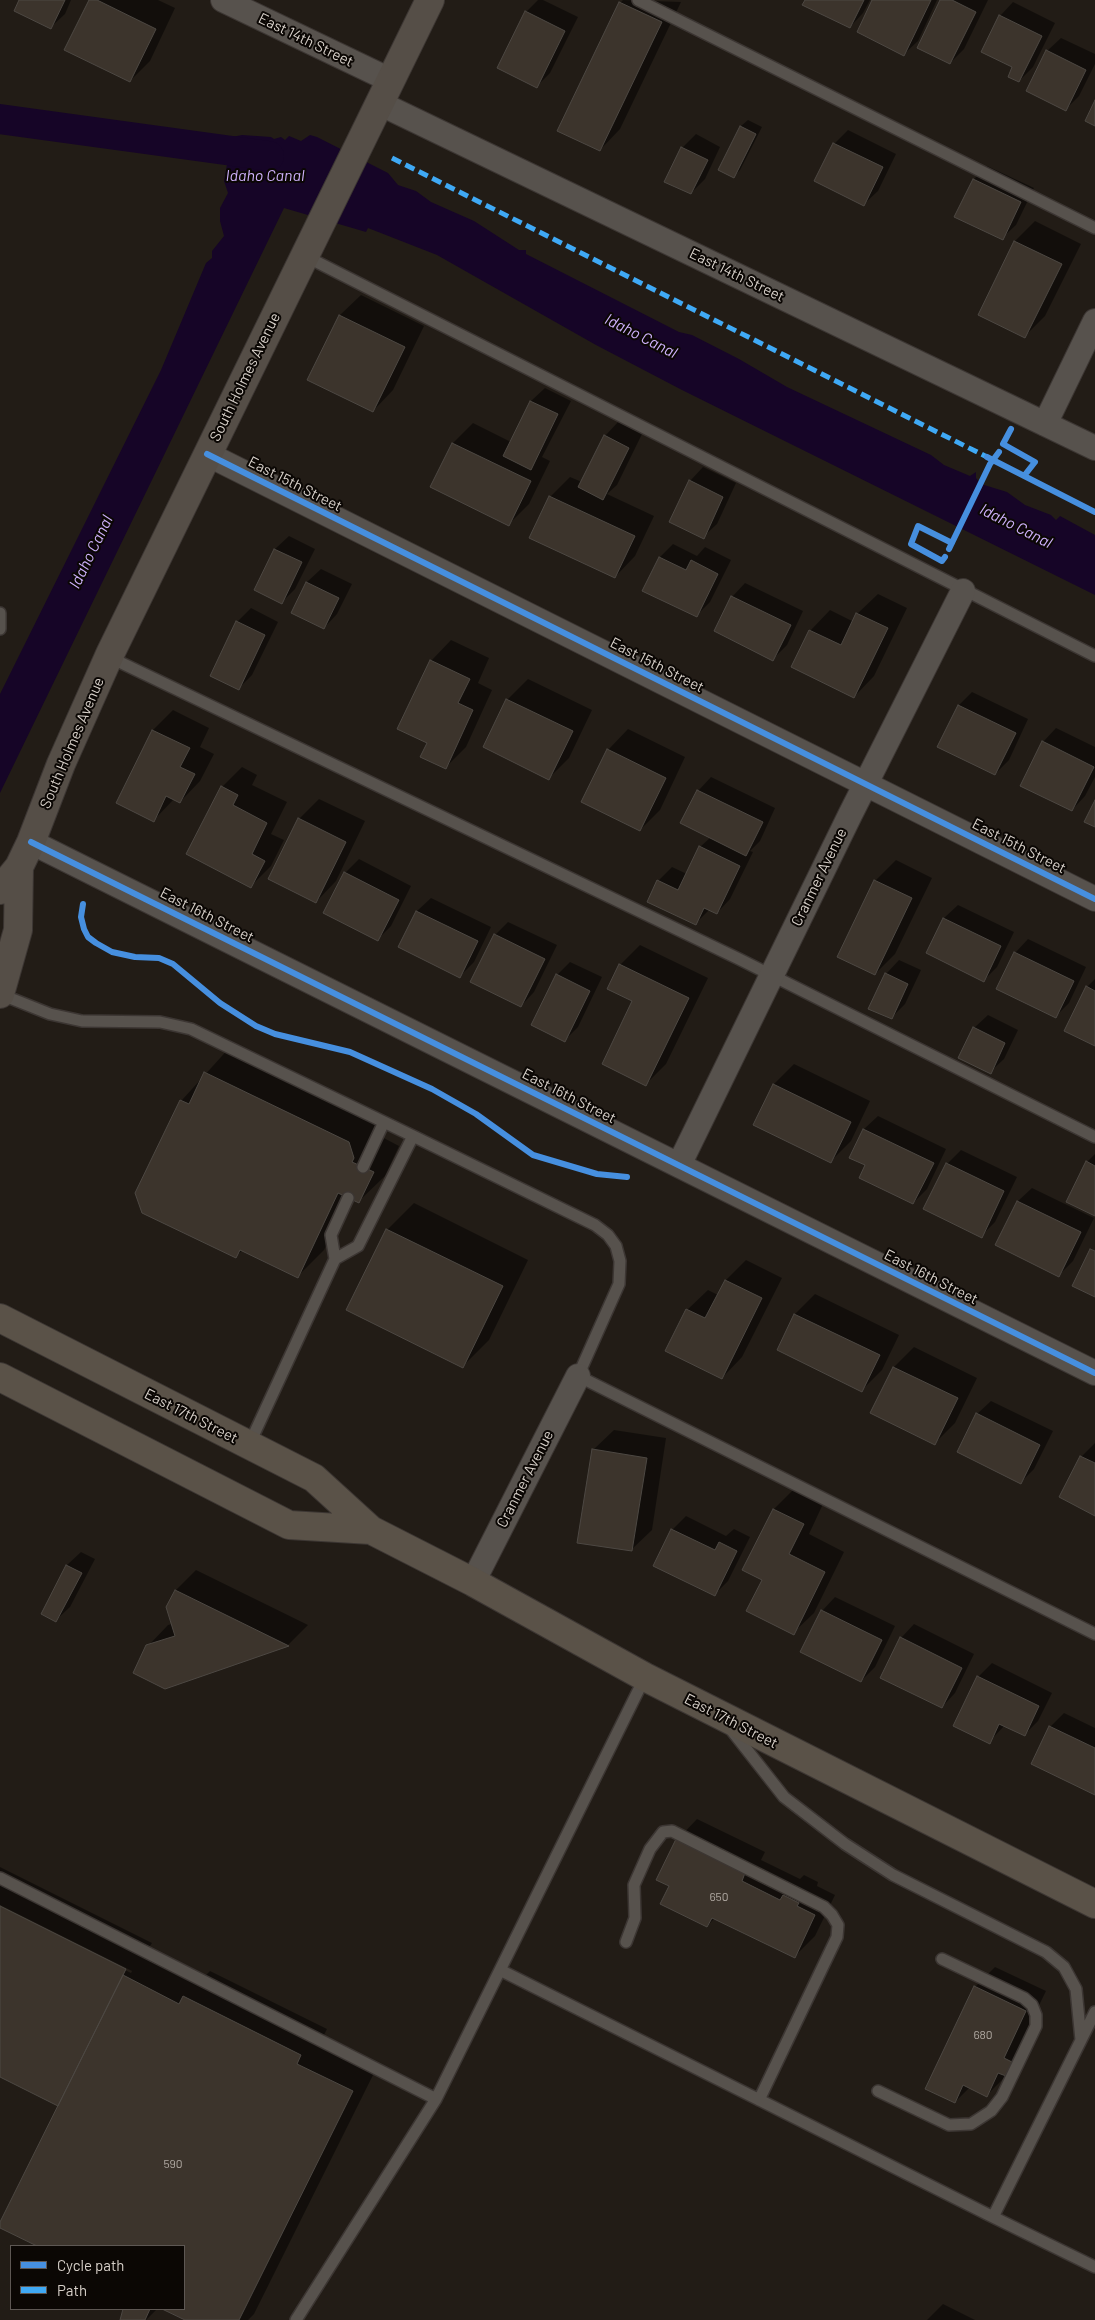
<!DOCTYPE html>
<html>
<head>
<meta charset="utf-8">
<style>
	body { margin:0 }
	#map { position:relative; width:1095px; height:2320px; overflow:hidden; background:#221c16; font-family:Barlow,sans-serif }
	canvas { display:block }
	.legend { position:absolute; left:10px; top:2245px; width:175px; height:65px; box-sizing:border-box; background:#0b0704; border:1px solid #5d5753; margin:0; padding:6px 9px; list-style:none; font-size:15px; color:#d7d0c9 }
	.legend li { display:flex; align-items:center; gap:10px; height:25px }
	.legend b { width:25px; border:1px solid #5d5753 }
</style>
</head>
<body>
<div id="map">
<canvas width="1095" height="2320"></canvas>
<ul class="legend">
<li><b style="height:6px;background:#468fdf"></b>Cycle path</li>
<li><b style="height:6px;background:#3fa9f5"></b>Path</li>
</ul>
</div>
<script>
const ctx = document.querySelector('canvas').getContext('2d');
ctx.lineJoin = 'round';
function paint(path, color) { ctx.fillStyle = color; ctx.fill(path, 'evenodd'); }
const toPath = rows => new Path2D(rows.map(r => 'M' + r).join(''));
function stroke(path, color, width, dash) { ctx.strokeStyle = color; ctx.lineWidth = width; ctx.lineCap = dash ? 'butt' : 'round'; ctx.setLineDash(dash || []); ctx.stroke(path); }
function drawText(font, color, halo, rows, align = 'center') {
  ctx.font = font + ' Barlow,sans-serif'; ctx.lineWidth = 4; ctx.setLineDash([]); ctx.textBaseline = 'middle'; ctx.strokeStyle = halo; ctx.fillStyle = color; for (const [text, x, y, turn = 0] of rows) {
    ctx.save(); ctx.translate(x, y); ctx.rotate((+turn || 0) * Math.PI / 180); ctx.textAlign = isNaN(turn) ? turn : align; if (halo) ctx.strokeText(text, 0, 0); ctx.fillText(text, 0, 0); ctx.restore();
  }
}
paint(toPath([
	[242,135,271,137,274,139,281,137,285,140,289,136,301,141,310,135,317,137,388,173,398,185,416,191,431,202,474,221,519,250,526,250,526,254,679,332,692,335,739,359,787,387,931,455,944,465,970,476,976,472,976,478,981,484,1007,492,1025,505,1051,515,1056,520,1060,516,1095,535,1095,595,682,390,596,345,437,255,368,228,366,232,284,208,0,793,0,694,161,370,206,263,212,258,212,251,224,236,220,221,220,208,228,193,224,181,232,137]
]), '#160527');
paint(toPath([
	[21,0,71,0,65,14,51,27],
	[90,0,158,0,175,8,150,61,130,81],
	[538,0,543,0,578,17,550,73,537,86,526,12],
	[623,0,681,2,620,129,600,150,620,3],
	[806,0,870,0,863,13,850,27],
	[874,0,937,0,918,41,904,54],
	[942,0,988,0,964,49,950,63],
	[1013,2,1055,23,1033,67,1019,81,1000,16],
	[1061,38,1095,54,1095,64,1079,96,1066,109,1047,51],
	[748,120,762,127,740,170,734,176,720,169,741,126],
	[848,130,896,154,878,191,864,204,834,144],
	[696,134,720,147,705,179,691,193,682,148],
	[987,166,1034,188,1016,225,1002,238,956,216,974,179],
	[1035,221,1081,244,1045,316,1025,336,979,314,1015,241],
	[361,295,424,326,393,390,373,411,309,380,340,315],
	[545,388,571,401,542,457,550,461,529,504,509,524,432,487,453,443,473,423,511,442,531,401],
	[618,422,642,434,617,485,607,494,654,516,635,556,615,577,550,497,570,477,582,482,605,436],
	[703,467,736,483,717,524,703,537,690,481],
	[289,536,315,549,295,589,282,602,256,589,275,549],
	[673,544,697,556,705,547,731,560,710,602,696,616,660,557],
	[321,569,352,584,337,614,324,628,292,613,307,582],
	[745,583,803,611,787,645,773,659,732,597],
	[878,594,907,608,874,676,854,697,810,631,830,610,854,622,857,614],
	[251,608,278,622,252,675,239,688,237,622],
	[451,640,489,658,478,683,492,690,466,747,445,768,429,742,431,661],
	[528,679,592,710,569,758,549,778,484,747,507,700],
	[972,692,1028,719,1009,760,995,774,939,746,959,705],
	[173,710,209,728,200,747,214,754,200,781,180,802,174,799,154,820,117,803,153,730],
	[1056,728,1095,747,1095,777,1085,796,1072,810,1043,742],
	[628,729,685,757,660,810,640,830,608,750],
	[242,767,257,775,252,785,287,802,271,834,284,840,271,866,251,886,222,787],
	[711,777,775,808,760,841,750,851,753,852,730,899,717,913,709,910,695,924,648,901,658,881,672,867,687,874,700,847,711,837,698,791],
	[319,799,365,821,336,881,316,902,299,819],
	[359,859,411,886,391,926,378,939,345,873],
	[896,860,932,878,895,954,875,974,838,956,875,881],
	[431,898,491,927,474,962,460,976,400,947,417,911],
	[958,905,1014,932,997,967,984,980,928,953,944,918],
	[508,922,557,945,534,992,521,1006,495,935],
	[1028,939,1086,967,1069,1003,1056,1016,1015,953],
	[640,945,708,978,666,1064,646,1084,634,1000,620,965],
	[899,960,921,970,905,1004,891,1018,886,974],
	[570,962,602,977,578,1027,565,1040,557,975],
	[1095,979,1095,1045,1087,987],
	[988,1015,1018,1030,1004,1059,990,1072,974,1028],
	[231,1046,375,1115,380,1130,378,1135,399,1146,385,1176,358,1202,349,1197,324,1250,298,1276,243,1250,236,1256,137,1194,182,1100],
	[794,1064,870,1101,851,1141,831,1161,755,1124,774,1084],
	[878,1116,946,1149,927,1189,913,1203,866,1165,851,1157,864,1129],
	[961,1150,1017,1177,995,1222,981,1236,947,1164],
	[1095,1154,1095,1214,1087,1162],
	[1032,1188,1094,1218,1073,1261,1059,1275,997,1245,1018,1201],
	[414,1203,528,1260,489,1340,463,1366,387,1230],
	[746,1260,782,1278,742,1357,722,1378,687,1310,708,1290,718,1295,726,1280],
	[815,1294,899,1335,882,1370,862,1390,778,1349,795,1314],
	[914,1347,977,1378,955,1423,935,1443,872,1412,894,1367],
	[991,1401,1053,1431,1034,1469,1021,1482,977,1414],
	[614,1430,666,1438,652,1530,631,1550,593,1450],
	[1095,1443,1095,1515,1061,1497,1081,1457],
	[794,1489,823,1504,809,1534,844,1552,814,1613,793,1633,764,1579,744,1569,774,1509],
	[686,1516,726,1536,734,1529,750,1537,728,1581,714,1595,672,1530],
	[81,1552,95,1559,70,1607,56,1620,42,1613,67,1565],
	[196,1570,308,1625,288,1645,165,1687,148,1646,168,1625,172,1624,176,1590],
	[835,1597,895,1626,875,1667,861,1681,822,1611],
	[914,1624,974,1654,955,1693,942,1707,901,1638],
	[992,1663,1052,1693,1038,1721,1024,1735,1005,1725,989,1742,978,1677],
	[1064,1713,1095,1728,1095,1794,1050,1727],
	[697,1819,765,1852,761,1860,800,1879,804,1875,818,1882,817,1886,835,1895,815,1936,795,1956,715,1918,707,1926,671,1886,677,1840],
	[0,1867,152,1943,148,1949,204,1977,210,1971,327,2029,323,2037,378,2065,254,2314,248,2320,187,2320,165,2309,184,2309,184,2246,39,2246,0,2227,59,2105,0,2076,0,1908,131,1973,132,1971,0,1905],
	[995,1967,1046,1991,1023,2038,1031,2041,1007,2075,987,2095,970,2087,955,2102,975,1987],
	[943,2304,975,2320,927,2320],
	[125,2309,157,2309,146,2320,122,2320]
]), '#0007');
stroke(toPath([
	[0,119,269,156]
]), '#160527', 30);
const building = toPath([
	[19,0,65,0,51,29,14,11,19,0],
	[89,0,97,0,156,29,130,82,64,50,89,0],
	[805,0,864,0,850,28,802,5,805,0],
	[872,0,931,0,904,56,857,32,872,0],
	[940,0,952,0,976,12,950,64,917,48,940,0],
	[619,2,662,22,600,151,557,131,619,2],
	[525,11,565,31,537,88,497,68,525,11],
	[999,15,1042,36,1019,82,1008,77,1012,67,981,52,999,15],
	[1046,50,1086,70,1066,111,1026,91,1046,50],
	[1095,100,1095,126,1085,121,1095,100],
	[740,126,756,134,734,178,718,170,740,126],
	[833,143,883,167,864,206,814,181,833,143],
	[681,147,708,160,691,194,664,182,681,147],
	[973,179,1021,202,1003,240,954,217,973,179],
	[1014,241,1062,264,1025,338,978,315,1014,241],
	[339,315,405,347,373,412,307,380,339,315],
	[530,401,558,414,531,470,503,456,530,401],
	[604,435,629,448,603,500,578,487,604,435],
	[452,443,531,481,509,526,430,487,452,443],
	[689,480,723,497,704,539,669,522,689,480],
	[549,496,635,536,615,578,529,538,549,496],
	[274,549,302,562,282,604,254,590,274,549],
	[659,557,686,570,691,560,718,574,697,617,642,591,659,557],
	[306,582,339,598,324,629,291,613,306,582],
	[731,596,791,625,773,661,714,631,731,596],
	[856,613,888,628,854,698,791,667,809,630,841,645,856,613],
	[236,621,265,635,239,690,210,676,236,621],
	[430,660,470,679,458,703,473,710,446,769,420,757,427,743,397,729,430,660],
	[506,699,573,731,549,780,483,747,506,699],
	[958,705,1016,733,995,775,937,747,958,705],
	[152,730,190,748,180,767,195,774,180,803,166,796,154,822,116,803,152,730],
	[1042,741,1094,767,1072,811,1020,786,1042,741],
	[607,749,666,778,640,831,581,802,607,749],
	[221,786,238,795,233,805,267,823,252,854,265,861,251,888,186,854,221,786],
	[697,790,763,822,746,856,680,823,697,790],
	[1095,800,1095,827,1084,822,1095,800],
	[298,818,346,842,316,903,268,879,298,818],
	[699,846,740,866,717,914,704,908,696,925,647,902,657,880,678,890,699,846],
	[344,872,399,900,378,941,323,913,344,872],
	[874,880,912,898,875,975,837,957,874,880],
	[416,911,478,941,460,978,398,947,416,911],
	[943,918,1001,946,984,982,926,953,943,918],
	[494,934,545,959,521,1007,470,982,494,934],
	[1014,952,1074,981,1056,1018,996,989,1014,952],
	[619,964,689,998,646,1086,602,1064,632,1001,607,989,619,964],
	[885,973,908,984,892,1019,868,1009,885,973],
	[556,974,590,991,565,1042,531,1025,556,974],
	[1086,986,1095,991,1095,1046,1064,1031,1086,986],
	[973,1027,1005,1043,991,1074,958,1058,973,1027],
	[204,1072,349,1142,354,1158,352,1162,374,1172,359,1203,338,1193,298,1278,240,1250,236,1258,142,1213,135,1193,180,1100,189,1104,204,1072],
	[773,1084,851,1122,831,1163,753,1125,773,1084],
	[863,1129,934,1163,913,1204,859,1178,865,1165,849,1158,863,1129],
	[1086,1161,1095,1166,1095,1216,1066,1202,1086,1161],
	[946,1163,1004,1191,982,1238,923,1209,946,1163],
	[1017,1201,1081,1232,1059,1277,995,1245,1017,1201],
	[386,1229,503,1286,463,1368,346,1310,386,1229],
	[1090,1249,1095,1251,1095,1297,1072,1286,1090,1249],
	[725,1280,762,1298,722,1379,665,1351,686,1309,705,1318,725,1280],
	[794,1314,880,1355,862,1392,777,1350,794,1314],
	[893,1367,958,1398,935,1445,870,1413,893,1367],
	[976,1413,1040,1445,1021,1484,957,1452,976,1413],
	[592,1449,647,1458,632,1551,577,1543,592,1449],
	[1080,1456,1095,1463,1095,1516,1059,1497,1080,1456],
	[773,1509,804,1524,789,1554,825,1572,794,1635,746,1611,762,1580,742,1570,773,1509],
	[671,1529,715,1550,719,1542,737,1551,715,1596,653,1566,671,1529],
	[66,1565,82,1573,56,1622,41,1614,66,1565],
	[175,1590,289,1646,165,1689,133,1673,146,1645,175,1636,166,1607,175,1590],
	[821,1610,882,1640,861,1682,800,1652,821,1610],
	[900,1637,962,1668,942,1708,880,1678,900,1637],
	[977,1676,1039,1706,1025,1736,999,1724,990,1744,953,1726,977,1676],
	[1049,1726,1095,1748,1095,1795,1031,1764,1049,1726],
	[676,1839,745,1873,742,1881,780,1900,783,1895,799,1903,797,1906,815,1915,795,1958,712,1918,707,1927,660,1904,669,1886,656,1880,676,1839],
	[0,1906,126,1969,58,2106,0,2077,0,1906],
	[123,1975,179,2004,183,1996,301,2055,297,2064,353,2091,239,2320,185,2320,162,2309,184,2309,184,2246,37,2246,0,2228,0,2222,123,1975],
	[974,1986,1026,2011,1004,2058,1012,2062,1006,2076,998,2073,987,2097,963,2085,955,2103,925,2089,974,1986],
	[123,2309,150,2309,145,2320,120,2320,123,2309]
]);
paint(building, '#3c342c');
stroke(building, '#4d4843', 1);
const service = toPath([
	[638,0,1095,228],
	[305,256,1095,656],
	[0,613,0,629],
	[109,657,739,959,1095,1137],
	[0,994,50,1014,82,1021,160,1022,191,1029,413,1136,358,1246,335,1259,249,1445],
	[413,1136,595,1225,608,1235,616,1246,620,1261,619,1284,578,1376,1095,1634],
	[363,1167,384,1122],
	[335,1259,331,1235,348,1198],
	[729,1727,784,1797,845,1844,893,1875,1046,1952,1064,1967,1076,1989,1081,2040],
	[0,1878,436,2099,500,1970,993,2217,1095,2012],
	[626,1942,635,1918,634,1885,650,1849,663,1832,672,1831,824,1907,832,1915,838,1925,837,1937,759,2100],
	[500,1970,645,1677],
	[878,2091,949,2125,971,2124,991,2111,1002,2097,1036,2026,1036,2015,1032,2005,1024,1998,942,1959],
	[993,2217,1095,2267],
	[296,2320,436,2099]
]);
const minor = toPath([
	[223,0,390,80],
	[379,103,1095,448],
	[1045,424,1095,321],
	[207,454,1095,899],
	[31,842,1095,1373],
	[679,1165,850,815,963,591],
	[473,1582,578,1376]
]);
const secondary = toPath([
	[0,890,19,867,31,842,61,764,110,654,430,0],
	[0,994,18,930,19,867]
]);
const primary = toPath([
	[0,1318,314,1478,371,1530,473,1582,645,1677,1095,1904],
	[0,1377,289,1525,371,1530]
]);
stroke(service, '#3c3633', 14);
stroke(minor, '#3c3633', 26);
stroke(secondary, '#3c3633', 30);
stroke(primary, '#3c3633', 30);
stroke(toPath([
	[999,452,1001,449],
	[945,557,949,549]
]), '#585350', 3, [2.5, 4]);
stroke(service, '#57524d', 11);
stroke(minor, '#57524d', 24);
stroke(secondary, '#554e47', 28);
stroke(primary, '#5a5248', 28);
stroke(toPath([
	[392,158,987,457]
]), '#3fa9f5', 5, [10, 5]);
stroke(toPath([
	[1011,429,1003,444,1035,462,1024,476],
	[207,454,1095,899],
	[987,457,1095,512],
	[949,549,990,464,999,452],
	[945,557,942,561,911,544,918,526,952,543],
	[31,842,1095,1373],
	[83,904,81,917,84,929,88,937,96,943,112,952,135,957,159,958,173,964,220,1003,256,1026,275,1034,350,1052,432,1089,476,1114,533,1155,597,1174,627,1177]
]), '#468fdf', 6);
drawText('12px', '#b0a9a2', null, [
	["650",719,1897],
	["680",983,2035],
	["590",173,2164]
]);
drawText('15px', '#d7d0c9', '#0b0704', [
	["East 14th Street",306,40,26],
	["East 14th Street",737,275,26],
	["South Holmes Avenue",245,377,-64],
	["East 15th Street",295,484,27],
	["East 15th Street",657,665,27],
	["South Holmes Avenue",72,743,-67],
	["East 15th Street",1019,846,27],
	["Cranmer Avenue",819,877,-64],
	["East 16th Street",207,915,27],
	["East 16th Street",569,1096,27],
	["East 16th Street",931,1277,27],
	["East 17th Street",191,1416,27],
	["Cranmer Avenue",525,1479,-63],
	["East 17th Street",731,1721,27]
]);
drawText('italic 16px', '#cdb0fa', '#0b0704', [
	["Idaho Canal",265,176],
	["Idaho Canal",641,336,27],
	["Idaho Canal",1016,526,27],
	["Idaho Canal",91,552,-64]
]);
</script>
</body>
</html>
